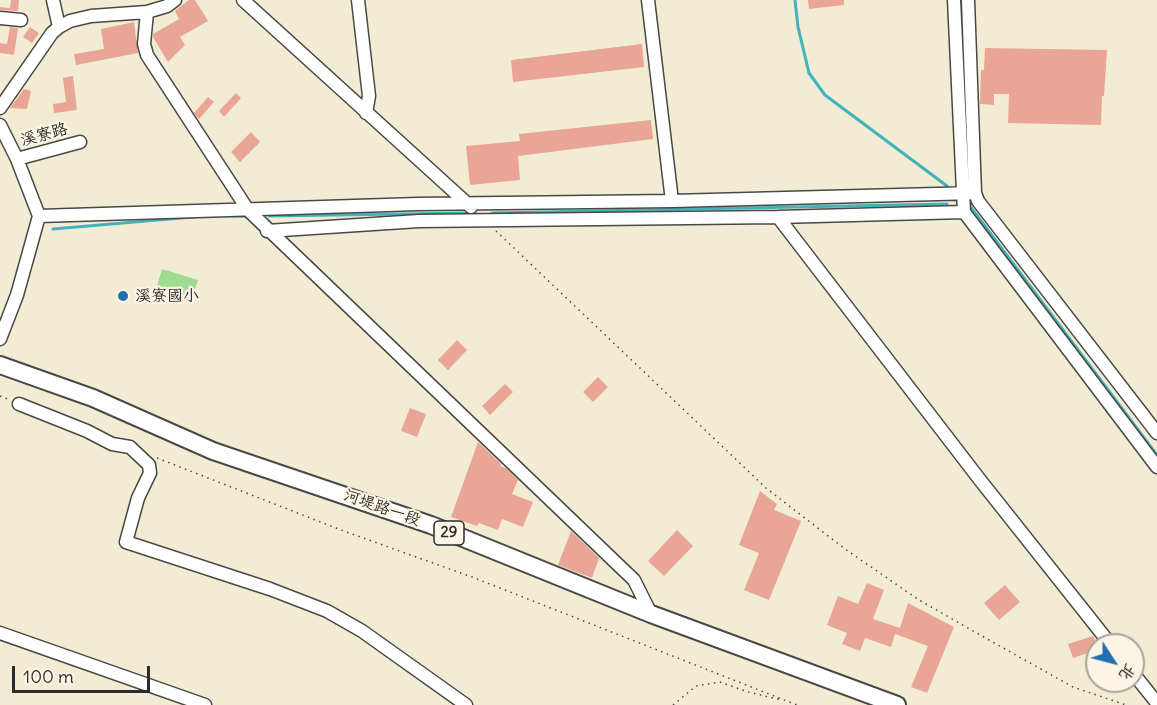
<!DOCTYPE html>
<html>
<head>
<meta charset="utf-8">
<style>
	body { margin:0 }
	#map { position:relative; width:1157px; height:705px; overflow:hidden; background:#f3ecd4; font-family:Delius,"LXGW WenKai TC",sans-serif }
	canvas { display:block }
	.north { position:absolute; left:1085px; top:633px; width:60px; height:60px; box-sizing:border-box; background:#fcf5e5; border:2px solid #a8a49b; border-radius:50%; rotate:126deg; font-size:16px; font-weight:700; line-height:24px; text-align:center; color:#2b2b2b }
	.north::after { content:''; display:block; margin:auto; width:21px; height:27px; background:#1f6fb2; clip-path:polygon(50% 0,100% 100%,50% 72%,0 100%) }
	.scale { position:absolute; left:12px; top:666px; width:138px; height:27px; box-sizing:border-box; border:3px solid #2b2b2b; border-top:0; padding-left:8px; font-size:18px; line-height:21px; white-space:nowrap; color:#2b2b2b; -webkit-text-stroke:4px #fcf5e5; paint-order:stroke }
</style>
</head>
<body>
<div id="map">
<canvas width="1157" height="705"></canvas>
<div class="north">北</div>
<div class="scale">100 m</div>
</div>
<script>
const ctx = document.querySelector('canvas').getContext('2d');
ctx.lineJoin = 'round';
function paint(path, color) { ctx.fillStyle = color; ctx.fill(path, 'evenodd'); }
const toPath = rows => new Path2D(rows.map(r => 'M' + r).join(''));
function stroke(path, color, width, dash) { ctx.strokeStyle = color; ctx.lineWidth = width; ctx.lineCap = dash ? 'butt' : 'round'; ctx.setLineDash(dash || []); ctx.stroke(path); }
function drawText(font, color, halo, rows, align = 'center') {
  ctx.font = font + ' Delius,"LXGW WenKai TC",sans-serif'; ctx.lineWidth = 4.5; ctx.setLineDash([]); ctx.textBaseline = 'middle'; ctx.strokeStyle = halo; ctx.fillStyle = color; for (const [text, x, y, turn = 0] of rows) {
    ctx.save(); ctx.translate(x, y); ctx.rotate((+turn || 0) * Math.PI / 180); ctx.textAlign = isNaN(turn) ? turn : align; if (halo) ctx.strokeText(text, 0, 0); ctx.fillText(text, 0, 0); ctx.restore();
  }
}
paint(toPath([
	[162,269,198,280,192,299,156,289]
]), '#9fdb90');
stroke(toPath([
	[795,0,798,27,809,73,825,95,947,186],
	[969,205,1157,455],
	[492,213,947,204],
	[232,216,248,216],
	[269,216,467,213],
	[53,229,193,217]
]), '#42b2bc', 3);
paint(toPath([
	[11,0,19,0,18,11,0,10,0,7,10,8],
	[189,0,195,0,208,21,180,37,185,45,168,62,153,37,153,34,179,19,175,11],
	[808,0,844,0,844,5,809,9],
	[134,22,138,53,76,65,74,54,104,49,101,29],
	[10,27,18,28,14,55,0,53,0,43,7,44],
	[30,27,39,33,32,43,23,37],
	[642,44,644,67,513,82,511,60],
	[985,48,1107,50,1104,96,1102,96,1101,125,1008,123,1009,94,994,94,994,105,980,104,981,70,984,70],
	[73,76,77,110,54,113,53,104,66,102,63,78],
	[24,89,31,91,27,109,10,108],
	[236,93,241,98,224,117,219,111],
	[208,97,214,102,199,119,194,113],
	[651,120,653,139,518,156,520,180,470,185,466,146,520,141,519,134],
	[251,132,260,142,240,162,231,152],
	[457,340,467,350,448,370,438,360],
	[598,377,608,387,593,402,583,392],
	[505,384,513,392,490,415,482,406],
	[410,408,426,414,417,437,401,431],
	[478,442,501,464,500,466,507,469,518,480,512,494,533,502,523,527,502,519,498,530,479,523,477,526,451,517],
	[760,491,777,504,774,510,801,521,769,600,744,590,759,553,739,545],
	[677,530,693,546,664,576,648,561],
	[571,531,599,558,592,578,558,565],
	[867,583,884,590,873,619,900,628,908,603,954,627,927,693,911,687,928,646,895,634,891,647,865,638,860,651,842,644,847,633,827,625,838,596,858,604],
	[1005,585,1020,602,999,620,984,603],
	[1093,636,1098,645,1097,650,1073,658,1068,644]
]), '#e9a595');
const minor = toPath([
	[53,0,59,27],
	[243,0,471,207],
	[358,0,369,96,366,113],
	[648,0,672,201],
	[954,0,964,212,1157,467],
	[968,0,975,193,978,201,1157,433],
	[147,12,144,44,147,55,248,210,634,580,651,614],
	[0,18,21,20],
	[0,108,52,33,59,27,70,21,91,16,147,12,167,6,175,0],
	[0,125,17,159,39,216,17,295,0,339],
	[17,159,80,142],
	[39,216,418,204,672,201,975,193],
	[778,217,980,480,1111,645],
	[267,231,419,221,778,217,964,212],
	[19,404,87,431,112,444,130,447,149,465,150,473,138,498,126,542,270,589,327,611,362,631,466,705],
	[0,633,205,705],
	[1133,673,1157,703]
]);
const major = toPath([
	[0,365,93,398,213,451,431,525,651,614,897,705]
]);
stroke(minor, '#494844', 15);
stroke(major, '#494844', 20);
stroke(toPath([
	[496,231,766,488,845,549,919,600,989,640,1073,687,1126,705],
	[0,396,10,400],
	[157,458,341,530,472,577,797,705],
	[673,705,696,686,720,682,748,692,781,700]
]), '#494844', 1.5, [1.5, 4.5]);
stroke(minor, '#fff', 12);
stroke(major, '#fff', 16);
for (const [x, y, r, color] of [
	[123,296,6,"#1f6fb2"]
]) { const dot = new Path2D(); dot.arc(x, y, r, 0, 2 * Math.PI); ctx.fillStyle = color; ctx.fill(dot); stroke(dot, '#fcf5e5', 2); }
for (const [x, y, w] of [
	[449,533,30]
]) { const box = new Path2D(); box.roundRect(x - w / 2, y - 12, w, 24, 4.5); ctx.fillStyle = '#fcf5e5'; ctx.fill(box); stroke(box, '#2b2b2b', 1.5); }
drawText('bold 15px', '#2b2b2b', null, [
	["29",449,533]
]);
drawText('16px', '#2b2b2b', '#fcf5e5', [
	["溪寮路",44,135,-15],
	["河堤路一段",382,508,19]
]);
drawText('16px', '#2b2b2b', '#fcf5e5', [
	["溪寮國小",135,296]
], 'left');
</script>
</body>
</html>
